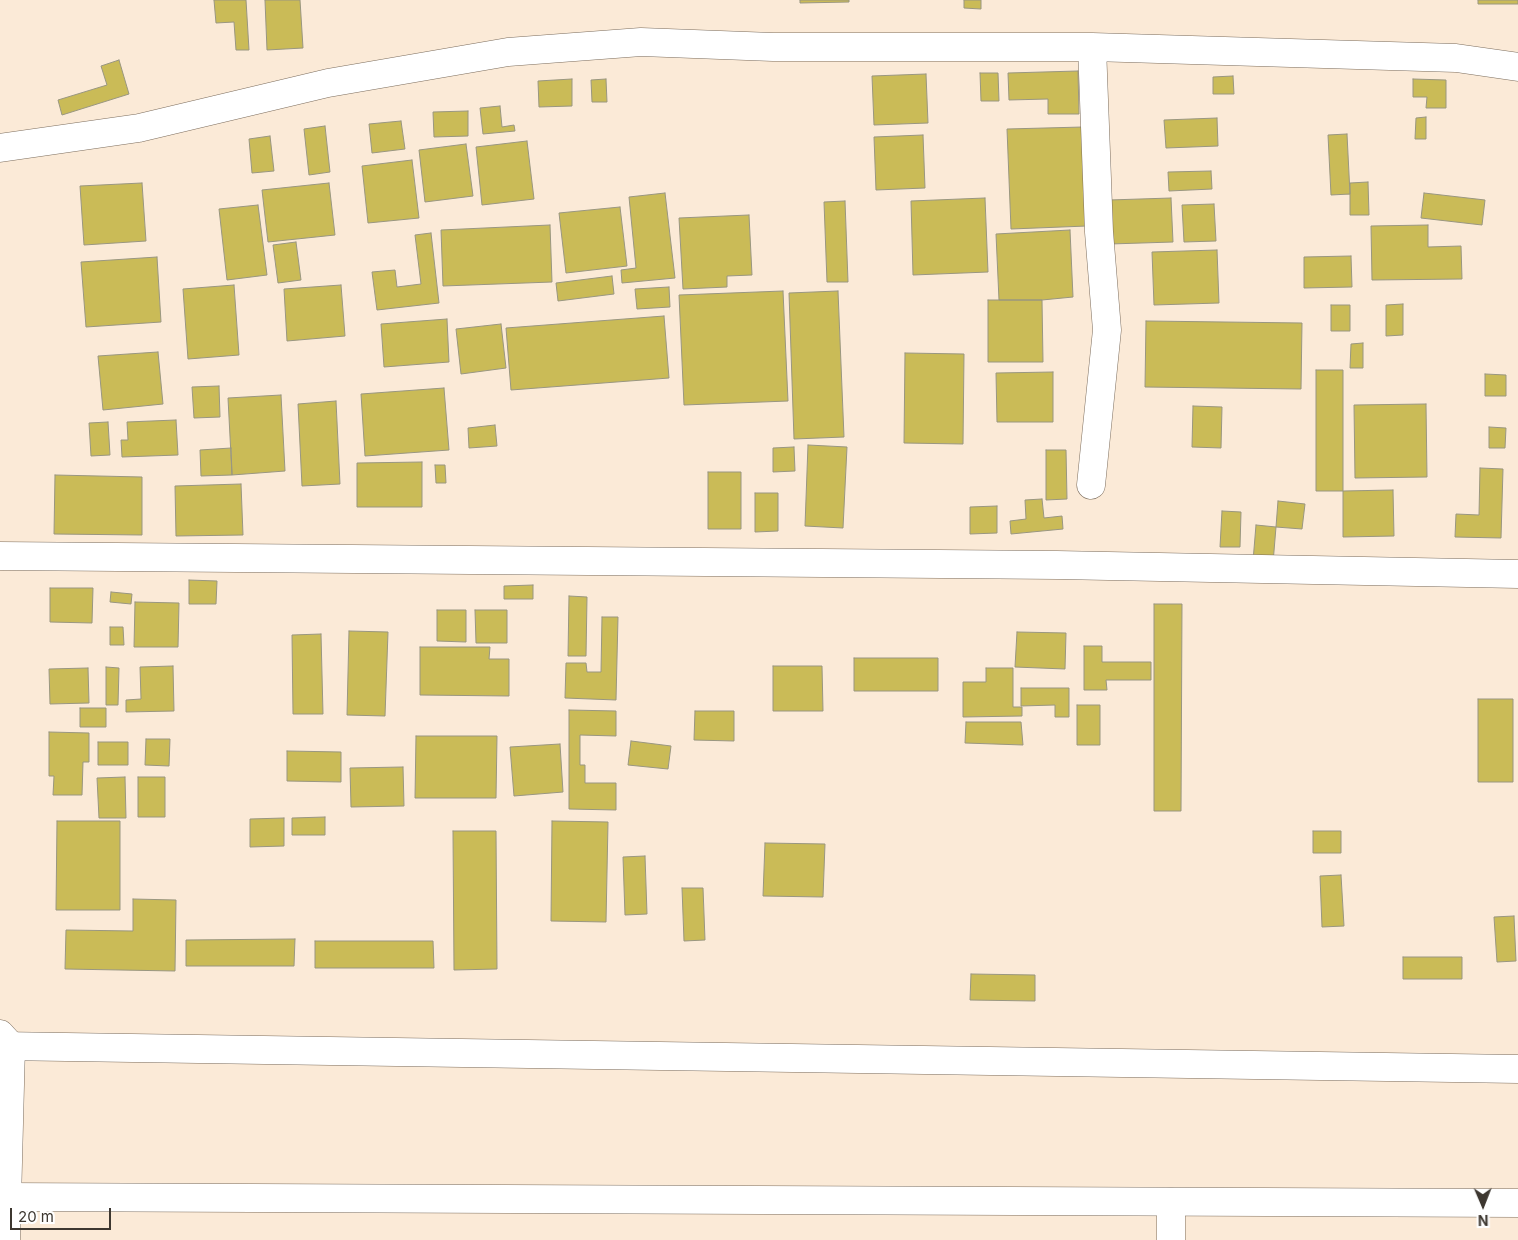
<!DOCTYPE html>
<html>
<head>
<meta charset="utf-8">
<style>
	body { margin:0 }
	#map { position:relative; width:1518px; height:1240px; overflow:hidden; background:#fbead7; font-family:Inter,sans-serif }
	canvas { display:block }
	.north { position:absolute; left:1458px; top:1180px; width:50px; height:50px; -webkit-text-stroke:4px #fff; paint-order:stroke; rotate:179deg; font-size:14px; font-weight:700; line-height:20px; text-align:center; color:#3d3730 }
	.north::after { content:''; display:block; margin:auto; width:18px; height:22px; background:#3d3730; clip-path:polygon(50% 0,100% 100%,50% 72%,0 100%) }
	.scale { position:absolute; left:10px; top:1208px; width:101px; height:22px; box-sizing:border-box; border:2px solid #3d3730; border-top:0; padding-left:6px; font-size:15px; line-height:18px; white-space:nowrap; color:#3d3730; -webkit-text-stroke:4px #fff; paint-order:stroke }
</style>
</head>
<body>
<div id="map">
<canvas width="1518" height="1240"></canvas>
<div class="north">N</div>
<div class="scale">20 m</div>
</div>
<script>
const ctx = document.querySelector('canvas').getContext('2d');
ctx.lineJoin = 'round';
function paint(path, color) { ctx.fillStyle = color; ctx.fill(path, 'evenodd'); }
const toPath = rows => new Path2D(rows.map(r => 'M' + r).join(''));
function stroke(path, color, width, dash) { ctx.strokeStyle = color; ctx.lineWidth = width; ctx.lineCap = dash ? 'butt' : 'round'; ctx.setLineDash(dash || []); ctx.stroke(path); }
const building = toPath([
	[214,0,246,0,249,50,236,50,234,22,216,23,214,0],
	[265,0,300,0,303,48,267,50,265,0],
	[800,0,849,0,849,2,800,3,800,0],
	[964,0,981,0,981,9,964,8,964,0],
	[1478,0,1518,0,1518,4,1478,4,1478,0],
	[119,60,129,94,62,115,58,100,107,85,101,66,119,60],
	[1078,71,1079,114,1048,114,1048,99,1009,100,1008,73,1078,71],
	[980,73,998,73,999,101,981,101,980,73],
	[926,74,928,123,874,125,872,76,926,74],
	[1233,76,1234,94,1213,94,1213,77,1233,76],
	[572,79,572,106,539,107,538,81,572,79],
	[606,79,607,102,592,102,591,80,606,79],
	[1413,79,1446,80,1446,108,1426,108,1427,97,1413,97,1413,79],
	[500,106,502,127,514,125,515,131,483,134,480,108,500,106],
	[468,111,468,136,434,137,433,112,468,111],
	[1426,117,1426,139,1415,139,1416,118,1426,117],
	[1217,118,1218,146,1166,148,1164,120,1217,118],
	[401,121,405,149,372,153,369,124,401,121],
	[325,126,330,172,309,175,304,129,325,126],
	[1083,127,1087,226,1011,229,1007,129,1083,127],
	[1347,134,1350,194,1331,195,1328,135,1347,134],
	[923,135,925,188,876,190,874,137,923,135],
	[270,136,274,171,252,173,249,139,270,136],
	[527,141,534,199,482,205,476,147,527,141],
	[466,144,473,196,425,202,419,150,466,144],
	[412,160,419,218,368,223,362,166,412,160],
	[1211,171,1212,189,1169,191,1168,172,1211,171],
	[1368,182,1369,215,1350,215,1350,183,1368,182],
	[142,183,146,241,84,245,80,186,142,183],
	[329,183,335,235,268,242,262,190,329,183],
	[665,193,675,278,622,283,621,270,636,268,629,197,665,193],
	[1424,193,1485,200,1482,225,1421,218,1424,193],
	[985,198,988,272,913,275,911,201,985,198],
	[1171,198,1173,242,1110,244,1109,200,1171,198],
	[845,201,848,282,827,282,824,202,845,201],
	[1214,204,1216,241,1184,242,1182,205,1214,204],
	[258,205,267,275,227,280,219,209,258,205],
	[620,207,627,266,566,273,559,213,620,207],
	[749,215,752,275,727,276,727,287,683,289,679,218,749,215],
	[550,225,552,282,443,286,441,230,550,225],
	[1428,225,1428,247,1461,246,1462,279,1372,280,1371,226,1428,225],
	[1070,230,1073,297,1042,300,999,300,996,234,1070,230],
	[431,233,439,303,377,310,372,272,395,270,397,287,421,284,415,235,431,233],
	[296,242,301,280,278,283,273,245,296,242],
	[1217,250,1219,303,1154,305,1152,252,1217,250],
	[1351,256,1352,287,1304,288,1304,257,1351,256],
	[157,257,161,322,86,327,81,262,157,257],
	[612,276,614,294,558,301,556,283,612,276],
	[234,285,239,355,188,359,183,289,234,285],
	[341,285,345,336,287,341,284,289,341,285],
	[669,287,670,307,637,309,635,289,669,287],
	[783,291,788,401,684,405,679,295,783,291],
	[838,291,844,437,794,439,789,293,838,291],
	[988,300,1042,300,1043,362,988,362,988,300],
	[1403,304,1403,335,1386,336,1386,305,1403,304],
	[1331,305,1350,305,1350,331,1331,331,1331,305],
	[664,316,669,378,511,390,506,328,664,316],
	[447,319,449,362,384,367,381,324,447,319],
	[1146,321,1302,323,1301,389,1145,387,1146,321],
	[501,324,506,368,461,374,456,329,501,324],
	[1363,343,1363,368,1350,368,1351,344,1363,343],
	[158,352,163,404,103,410,98,356,158,352],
	[905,353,964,354,963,444,904,443,905,353],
	[1316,370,1343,370,1343,491,1316,491,1316,370],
	[1053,372,1053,422,997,422,996,373,1053,372],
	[1485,374,1506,375,1506,396,1485,396,1485,374],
	[219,386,220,417,194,418,192,387,219,386],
	[444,388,449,450,365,456,361,394,444,388],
	[281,395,285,471,232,475,228,398,281,395],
	[336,401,340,484,302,486,298,404,336,401],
	[1426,404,1427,477,1355,478,1354,405,1426,404],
	[1193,406,1222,407,1221,448,1192,447,1193,406],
	[176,420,178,455,122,457,121,440,128,440,127,422,176,420],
	[108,422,110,455,91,456,89,423,108,422],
	[495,425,497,446,469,448,468,428,495,425],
	[1489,427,1506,428,1505,448,1489,448,1489,427],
	[808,445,847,447,843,528,805,526,808,445],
	[794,447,795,471,773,472,773,448,794,447],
	[231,448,232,475,201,476,200,450,231,448],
	[1046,450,1066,450,1067,499,1046,500,1046,450],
	[422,462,422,507,357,507,357,463,422,462],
	[435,465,445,465,446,483,436,483,435,465],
	[1480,468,1503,469,1501,538,1455,537,1456,514,1479,515,1480,468],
	[708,472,741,472,741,529,708,529,708,472],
	[55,475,142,477,142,535,54,534,55,475],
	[241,484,243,535,176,536,175,486,241,484],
	[1393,490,1394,536,1343,537,1343,491,1393,490],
	[755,493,778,493,778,531,755,532,755,493],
	[1042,499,1044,518,1062,516,1063,529,1011,534,1010,521,1026,519,1025,500,1042,499],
	[1278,501,1305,504,1302,529,1276,527,1278,501],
	[997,506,997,533,970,534,970,507,997,506],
	[1222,511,1241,512,1240,547,1220,547,1222,511],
	[1256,525,1276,527,1273,563,1253,561,1256,525],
	[189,580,217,581,216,604,189,604,189,580],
	[533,585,533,599,504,599,504,586,533,585],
	[50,588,93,588,92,623,50,622,50,588],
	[111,592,132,594,131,604,110,602,111,592],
	[569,596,587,597,586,656,568,656,569,596],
	[135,602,179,603,178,647,134,647,135,602],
	[1154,604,1182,604,1181,811,1154,811,1154,604],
	[437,610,466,610,466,642,437,641,437,610],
	[475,610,507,610,507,643,476,643,475,610],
	[602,617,618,617,616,700,565,698,566,663,586,663,587,672,601,672,602,617],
	[110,627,123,627,124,645,110,645,110,627],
	[349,631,388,632,385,716,347,715,349,631],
	[1017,632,1066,633,1065,669,1015,667,1017,632],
	[321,634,323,714,293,714,292,635,321,634],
	[1084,646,1102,646,1102,662,1151,662,1151,680,1106,680,1107,690,1084,690,1084,646],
	[420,647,490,647,489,659,509,659,509,696,420,695,420,647],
	[854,658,938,658,938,691,854,691,854,658],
	[173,666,174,711,126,712,126,700,141,699,140,667,173,666],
	[773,666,822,666,823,711,773,711,773,666],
	[106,667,119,668,118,705,106,705,106,667],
	[88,668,89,703,50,704,49,669,88,668],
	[986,668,1013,668,1013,707,1022,707,1022,716,963,717,963,682,986,682,986,668],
	[1021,688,1069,688,1069,717,1055,717,1055,705,1021,706,1021,688],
	[1478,699,1513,699,1513,782,1478,782,1478,699],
	[1077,705,1100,705,1100,745,1077,745,1077,705],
	[80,708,106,708,106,727,80,727,80,708],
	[569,710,616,711,616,736,580,735,580,765,585,765,585,783,616,783,616,810,569,809,569,710],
	[695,711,734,711,734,741,694,740,695,711],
	[966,722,1021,722,1023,745,965,743,966,722],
	[49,732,89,733,89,762,83,762,82,795,53,795,54,776,49,776,49,732],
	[416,736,497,736,496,798,415,798,416,736],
	[146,739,170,739,169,766,145,765,146,739],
	[631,741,671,746,668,769,628,765,631,741],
	[98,742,128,742,128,765,98,765,98,742],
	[560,744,563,792,514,796,510,747,560,744],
	[287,751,341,752,341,782,287,781,287,751],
	[403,767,404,806,351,807,350,768,403,767],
	[125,777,126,818,99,818,97,778,125,777],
	[138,777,165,777,165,817,138,817,138,777],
	[325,817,325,835,292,835,292,818,325,817],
	[284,818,284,846,250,847,250,819,284,818],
	[57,821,120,821,120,910,56,910,57,821],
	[552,821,608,822,606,922,551,921,552,821],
	[453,831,496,831,497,969,454,970,453,831],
	[1313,831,1341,831,1341,853,1313,853,1313,831],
	[765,843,825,844,823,897,763,896,765,843],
	[645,856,647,914,625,915,623,857,645,856],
	[1341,875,1344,926,1322,927,1320,876,1341,875],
	[682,888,703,888,705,940,684,941,682,888],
	[133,899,176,900,175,971,65,969,66,930,133,931,133,899],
	[1514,916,1516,961,1497,962,1494,917,1514,916],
	[295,939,294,966,186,966,186,940,295,939],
	[315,941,433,941,434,968,315,968,315,941],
	[1403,957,1462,957,1462,979,1403,979,1403,957],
	[971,974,1035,975,1035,1001,970,1000,971,974]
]);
paint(building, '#cabb57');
stroke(building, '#999680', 1);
const minor = toPath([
	[0,148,139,128,328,83,508,52,641,42,773,47,1092,47,1456,58,1518,67],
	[1091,485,1107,330,1099,232,1092,47],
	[0,556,1057,565,1518,574],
	[1171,1202,1171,1240]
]);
const tertiary = toPath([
	[0,1034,11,1046,6,1240]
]);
const secondary = toPath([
	[0,1046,1518,1069],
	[0,1197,1518,1203]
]);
stroke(minor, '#7c6d5d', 29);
stroke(tertiary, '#7c6d5d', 29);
stroke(secondary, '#7c6d5d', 29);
stroke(minor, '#fff', 28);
stroke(tertiary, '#fff', 28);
stroke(secondary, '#fff', 28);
</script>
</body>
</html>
